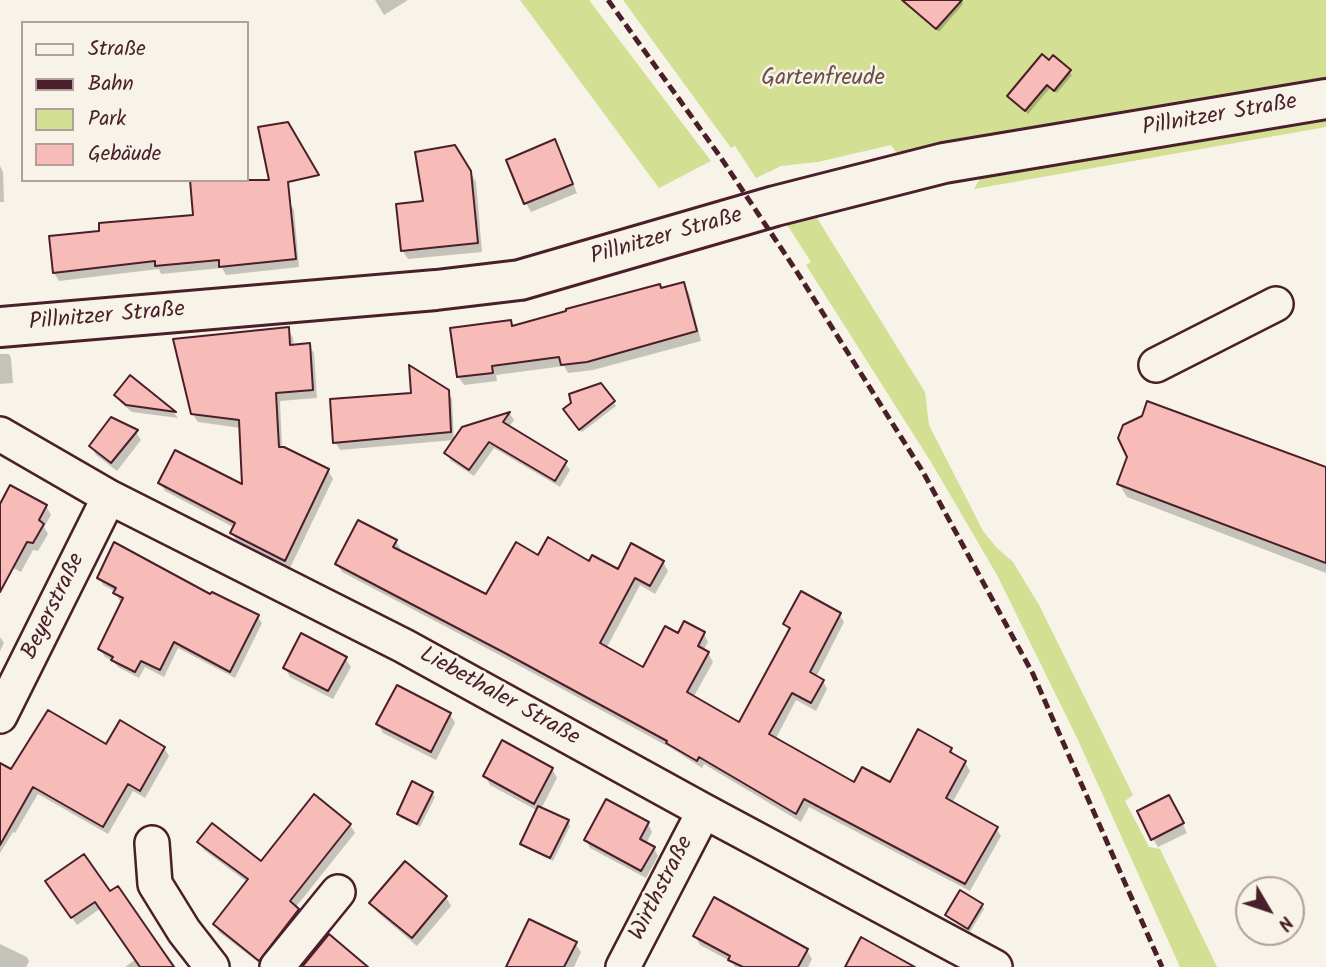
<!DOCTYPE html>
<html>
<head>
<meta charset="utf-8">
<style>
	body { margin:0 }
	#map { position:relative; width:1326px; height:967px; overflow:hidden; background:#f7f3e8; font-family:Kalam,sans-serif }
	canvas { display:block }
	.legend { position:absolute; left:21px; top:21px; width:228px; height:161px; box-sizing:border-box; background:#f7f3e8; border:2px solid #b29e9c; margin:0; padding:9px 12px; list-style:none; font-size:21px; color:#4a1f2b }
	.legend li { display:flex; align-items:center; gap:14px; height:35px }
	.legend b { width:35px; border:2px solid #b29e9c }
	.north { position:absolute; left:1235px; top:876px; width:70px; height:70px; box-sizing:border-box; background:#f7f3e8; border:2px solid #b29e9c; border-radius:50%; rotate:129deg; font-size:19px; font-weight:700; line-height:28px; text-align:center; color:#4a1f2b }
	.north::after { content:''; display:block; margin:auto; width:24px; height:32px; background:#4a1f2b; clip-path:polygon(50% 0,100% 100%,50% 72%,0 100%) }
</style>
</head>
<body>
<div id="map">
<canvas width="1326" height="967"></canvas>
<ul class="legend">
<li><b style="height:9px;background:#f7f3e8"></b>Straße</li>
<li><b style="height:9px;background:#4a1f2b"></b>Bahn</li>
<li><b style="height:19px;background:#d3df92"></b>Park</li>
<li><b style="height:19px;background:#f7bbb8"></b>Gebäude</li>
</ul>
<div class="north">N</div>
</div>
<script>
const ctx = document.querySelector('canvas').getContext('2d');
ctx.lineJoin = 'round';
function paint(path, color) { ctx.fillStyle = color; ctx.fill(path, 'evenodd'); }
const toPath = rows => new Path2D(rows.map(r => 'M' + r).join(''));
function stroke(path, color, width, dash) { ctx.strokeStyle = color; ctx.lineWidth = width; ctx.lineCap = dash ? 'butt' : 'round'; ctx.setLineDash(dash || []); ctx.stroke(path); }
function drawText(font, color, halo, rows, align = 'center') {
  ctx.font = font + ' Kalam,sans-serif'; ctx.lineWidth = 5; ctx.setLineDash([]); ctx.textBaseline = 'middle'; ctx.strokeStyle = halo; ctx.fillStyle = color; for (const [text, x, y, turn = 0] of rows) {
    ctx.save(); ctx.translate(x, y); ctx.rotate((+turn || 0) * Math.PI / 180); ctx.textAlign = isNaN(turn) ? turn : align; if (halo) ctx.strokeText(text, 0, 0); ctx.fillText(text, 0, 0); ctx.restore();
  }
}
paint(toPath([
	[520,0,589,0,711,161,659,188],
	[623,0,1326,0,1326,80,999,133,904,153,896,152,891,145,818,162,781,166,756,178,735,146,731,148],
	[1326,114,1326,127,974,189,979,180,991,172],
	[817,218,925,392,929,425,983,531,997,548,1013,562,1039,605,1133,795,1125,801,1149,847,1160,849,1217,967,1180,967,1078,740,997,575,931,462,806,265,811,262,784,220]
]), '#d3df92');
paint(toPath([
	[375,0,408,0,384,15],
	[930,0,961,0,963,4,939,32,919,13],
	[1069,72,1072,75,1057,93,1050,88,1028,114,1012,100],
	[455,146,476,182,482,252,408,259,402,250],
	[559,150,577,193,531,212,526,203],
	[0,166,3,172,4,202,0,202],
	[289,202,294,210,299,267,226,275,222,268,161,274,159,269,59,281,54,273,101,232],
	[683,284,689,293,701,341,593,370,568,373,564,366,496,375,497,381,464,385,458,376,510,322,513,328],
	[288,329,293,338,294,346,309,345,314,353,317,398,280,401,282,448,328,470,333,479,290,568,237,542,232,533,235,528,165,491,160,483,243,487,241,428,198,422,192,413],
	[0,354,9,354,11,358,13,383,0,384],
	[130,378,174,413,178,418,132,412,121,403,116,395],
	[447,391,452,399,454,440,340,450,335,442,413,394],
	[613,402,616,406,582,432,567,414],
	[510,414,514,420,508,428,565,463,570,470,560,487,494,448,474,476,451,461,446,453,463,428],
	[136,432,141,440,117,471,96,455,91,446],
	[1326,469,1326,573,1127,497,1119,484],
	[46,506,51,515,44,527,48,534,38,551,33,550,21,572,0,561,0,507],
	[396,541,401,550,399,552,487,596,538,557,589,564,618,571,663,562,668,571,655,594,640,585,606,649,644,669,678,636,704,634,708,642,703,651,708,653,713,662,693,698,740,724,790,633,785,624,839,614,844,622,816,677,823,681,827,689,816,711,796,700,775,740,854,784,891,784,951,749,956,757,965,762,970,771,952,803,996,828,1001,836,970,891,809,807,801,822,704,764,702,768,671,748,509,660,342,572,337,564],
	[99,578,211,597,257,616,262,623,235,678,178,648,164,677,145,667,139,678,118,667,114,662,105,657,100,649,123,602,119,600,116,592,103,585],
	[0,637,4,643,0,651],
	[345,658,351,667,333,699,290,677,285,668],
	[450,714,455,723,436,760,383,733,378,724],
	[106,747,164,748,169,756,145,798,133,791,108,834,38,794,15,833,13,832,0,853,0,765,11,771],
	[552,769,557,778,541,809,568,822,570,826,553,861,524,847,522,843,538,811,490,785,485,776],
	[432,793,435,797,420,827,401,818,399,814],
	[1174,806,1187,833,1158,847,1153,839],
	[648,824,652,832,646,844,654,848,658,856,646,878,590,848,586,840],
	[350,825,355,833,295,908,302,919,264,967,219,932,215,924,247,882,204,850,199,842,262,863],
	[52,889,109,893,156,944,158,943,176,967,125,967,136,959,101,908,77,925],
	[446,897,451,906,417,946,377,912,372,903],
	[982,905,984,909,970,932,949,919,947,915],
	[695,936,807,950,812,959,808,967,735,967,732,962,700,945],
	[575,943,581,952,574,967,508,967],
	[0,944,27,957,29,961,26,967,0,967]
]), '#0003');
const building = toPath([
	[902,0,962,0,936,29,902,0],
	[1042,54,1049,60,1053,55,1071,70,1054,91,1047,85,1025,111,1007,96,1042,54],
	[288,122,319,175,288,182,296,259,219,267,219,260,155,266,155,261,53,273,49,236,99,231,99,223,193,215,190,180,269,180,258,127,288,122],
	[555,139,573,184,524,204,506,160,555,139],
	[455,145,471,171,478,243,401,251,396,204,423,201,415,152,455,145],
	[684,282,697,331,587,362,561,365,559,357,492,366,493,373,457,377,450,328,511,320,512,326,566,311,566,309,660,284,661,288,684,282],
	[289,327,290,345,310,343,313,390,276,393,279,447,284,447,329,469,285,561,230,533,235,523,158,483,175,450,242,484,239,420,191,414,173,339,289,327],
	[409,365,449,390,451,432,333,443,330,399,411,393,409,365],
	[130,375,176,412,126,405,114,395,130,375],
	[601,383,615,401,579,430,563,409,571,403,569,394,601,383],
	[1147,401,1326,467,1326,563,1117,484,1127,457,1118,438,1123,425,1142,416,1147,401],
	[510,412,503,422,567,461,555,481,489,442,469,470,444,453,462,427,510,412],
	[111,417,138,430,111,463,89,446,111,417],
	[10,485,47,505,39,520,44,524,33,543,27,542,0,592,0,504,10,485],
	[358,520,397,540,393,547,486,594,516,542,538,555,548,537,589,561,592,555,618,569,631,543,664,561,650,586,635,578,600,643,643,667,665,626,678,633,684,621,705,632,698,646,709,652,687,692,739,722,790,628,783,624,801,591,841,613,810,672,824,680,811,703,792,693,769,734,854,782,862,767,890,782,918,729,952,748,950,752,966,761,946,798,998,827,965,884,804,799,796,814,699,757,697,761,666,743,667,741,503,652,335,564,358,520],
	[114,542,210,594,212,592,259,615,230,672,174,642,160,670,141,661,135,672,111,660,113,657,98,649,123,598,113,593,116,588,97,578,114,542],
	[301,633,347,657,328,691,283,668,301,633],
	[397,685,451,713,431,752,376,724,397,685],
	[48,710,106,744,120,720,165,747,140,791,128,784,103,827,33,787,0,845,0,763,11,769,48,710],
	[502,740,553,768,534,804,483,776,502,740],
	[412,781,433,792,417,824,397,814,412,781],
	[314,794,351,824,290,901,299,909,259,961,213,924,248,879,197,842,212,823,261,861,314,794],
	[1169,795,1184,823,1151,840,1137,811,1169,795],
	[606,799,649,822,640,839,655,847,641,871,584,840,606,799],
	[538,806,569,820,550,858,520,844,538,806],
	[84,854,110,891,118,886,174,967,140,967,95,902,71,918,45,881,84,854],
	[405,861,447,896,412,938,369,903,405,861],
	[960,890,983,904,968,929,945,915,960,890],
	[714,897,808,949,798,967,743,967,728,960,730,956,693,936,714,897],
	[529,919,577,942,564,967,506,967,529,919],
	[329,934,368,967,302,967,329,934],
	[861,937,915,967,845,967,861,937]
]);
paint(building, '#f7bbb8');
stroke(building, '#4a1f2b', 2);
const street = toPath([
	[1156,365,1276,304],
	[0,434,109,497,404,646,704,811,995,967],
	[0,716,109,497],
	[152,843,155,884,184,931,212,967],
	[277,967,338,892],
	[623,967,704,811]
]);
const secondary = toPath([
	[0,327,436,290,520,280,775,206,944,163,1326,99]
]);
stroke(street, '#4a1f2b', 38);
stroke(secondary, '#4a1f2b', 44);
stroke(street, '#f7f3e8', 33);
stroke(secondary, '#f7f3e8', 38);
stroke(toPath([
	[608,0,719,155,797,272,923,472,1033,674,1162,967]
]), '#4a1f2b', 5, [10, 5]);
drawText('23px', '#6c4f45', '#f7f3e8', [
	["Gartenfreude",823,80]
]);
drawText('23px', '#4a1f2b', '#f7f3e8', [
	["Pillnitzer Straße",1220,117,-10],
	["Pillnitzer Straße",667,238,-16],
	["Pillnitzer Straße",107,318,-5],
	["Beyerstraße",55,607,-64],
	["Liebethaler Straße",499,698,29],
	["Wirthstraße",663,889,-63]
]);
</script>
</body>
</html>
